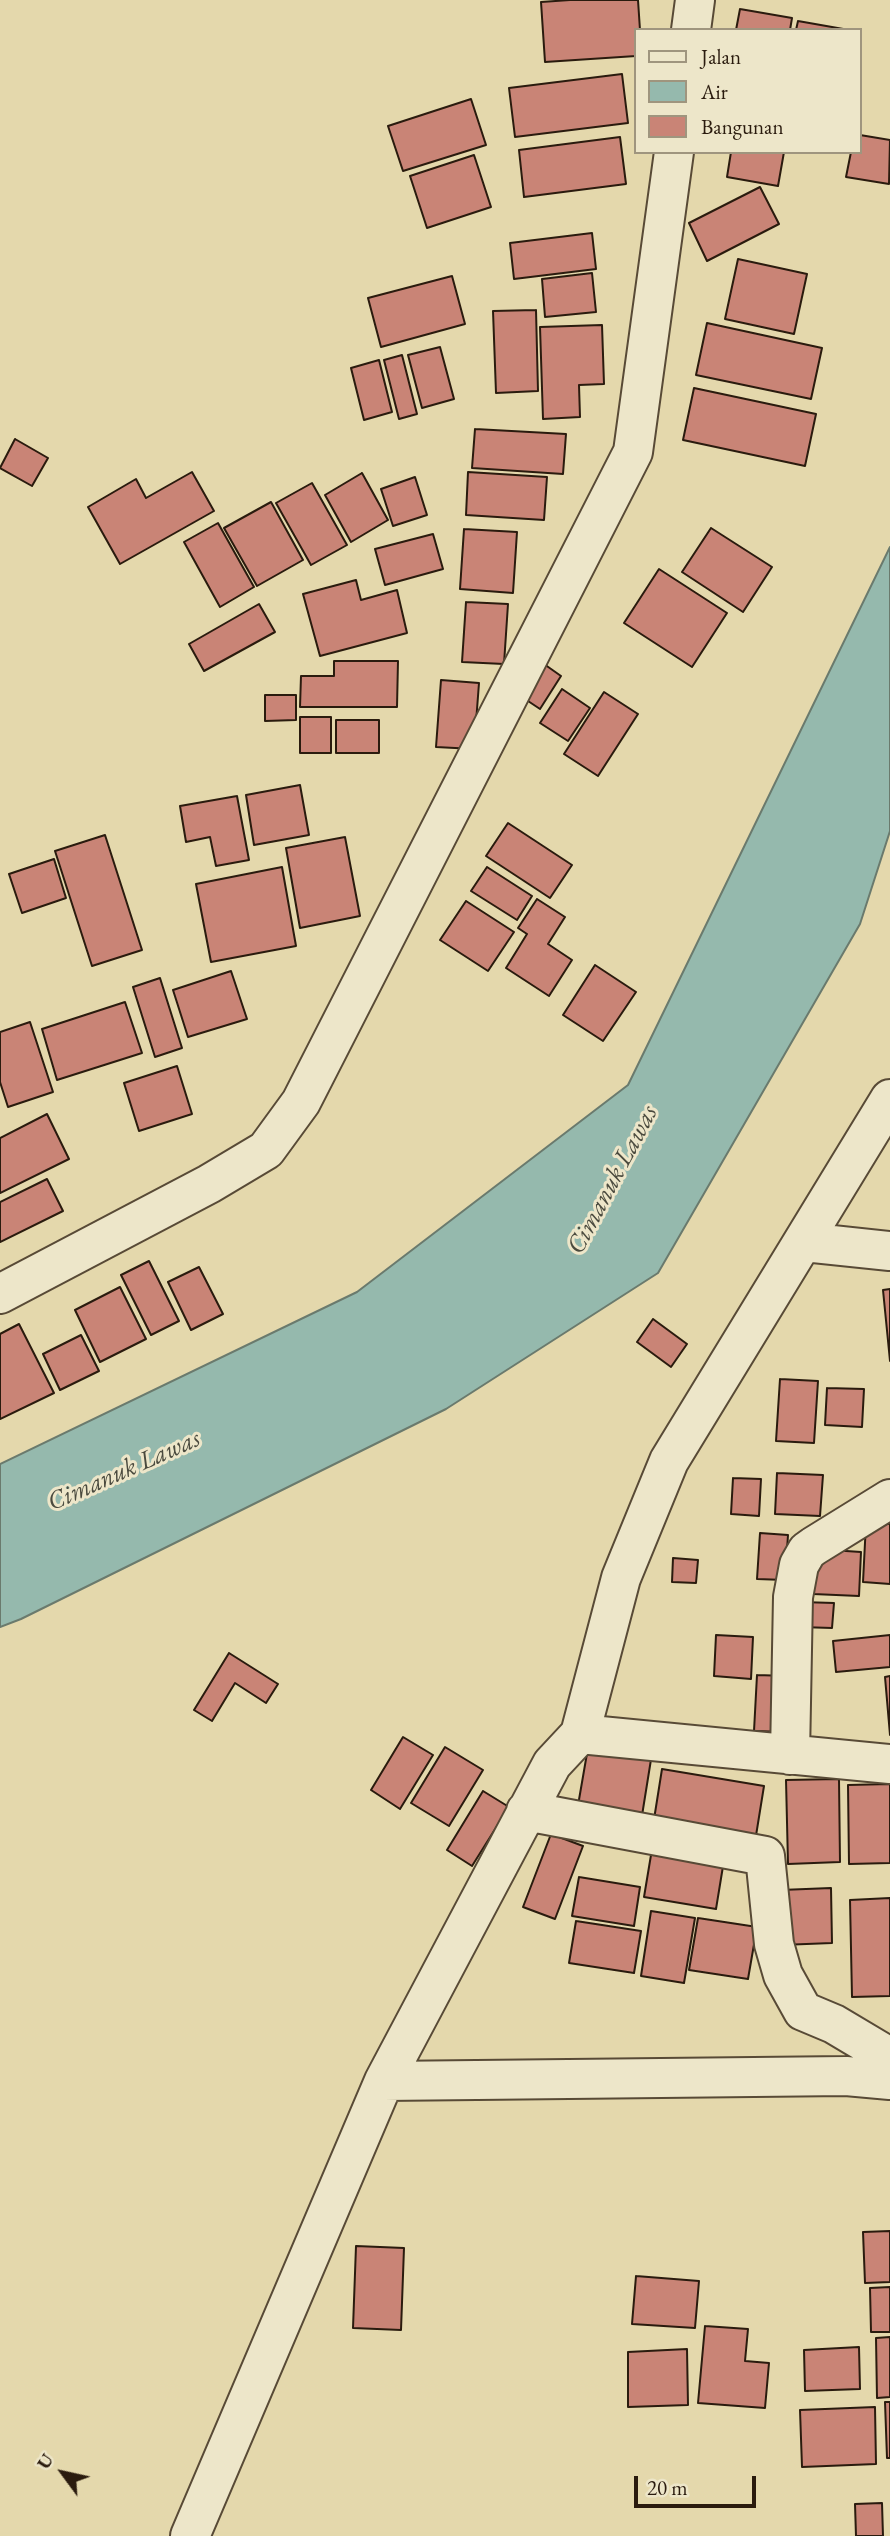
<!DOCTYPE html>
<html>
<head>
<meta charset="utf-8">
<style>
	body { margin:0 }
	#map { position:relative; width:890px; height:2536px; overflow:hidden; background:#e4d8ac; font-family:"EB Garamond",serif }
	canvas { display:block }
	.legend { position:absolute; left:634px; top:28px; width:228px; height:126px; box-sizing:border-box; background:#ede6c9; border:2px solid #9f957e; margin:0; padding:9px 12px; list-style:none; font-size:21px; color:#2a1b0e }
	.legend li { display:flex; align-items:center; gap:14px; height:35px }
	.legend b { width:35px; border:2px solid #9f957e }
	.north { position:absolute; left:28px; top:2438px; width:70px; height:70px; -webkit-text-stroke:5px #ede6c9; paint-order:stroke; rotate:303deg; font-size:19px; font-weight:700; line-height:28px; text-align:center; color:#2a1b0e }
	.north::after { content:''; display:block; margin:auto; width:24px; height:32px; background:#2a1b0e; clip-path:polygon(50% 0,100% 100%,50% 72%,0 100%) }
	.scale { position:absolute; left:634px; top:2476px; width:122px; height:32px; box-sizing:border-box; border:4px solid #2a1b0e; border-top:0; padding-left:9px; font-size:21px; line-height:24px; white-space:nowrap; color:#2a1b0e; -webkit-text-stroke:5px #ede6c9; paint-order:stroke }
</style>
</head>
<body>
<div id="map">
<canvas width="890" height="2536"></canvas>
<ul class="legend">
<li><b style="height:9px;background:#ede6c9"></b>Jalan</li>
<li><b style="height:19px;background:#95b9ad"></b>Air</li>
<li><b style="height:19px;background:#c98476"></b>Bangunan</li>
</ul>
<div class="north">U</div>
<div class="scale">20 m</div>
</div>
<script>
const ctx = document.querySelector('canvas').getContext('2d');
ctx.lineJoin = 'round';
function paint(path, color) { ctx.fillStyle = color; ctx.fill(path, 'evenodd'); }
const toPath = rows => new Path2D(rows.map(r => 'M' + r).join(''));
function stroke(path, color, width, dash) { ctx.strokeStyle = color; ctx.lineWidth = width; ctx.lineCap = dash ? 'butt' : 'round'; ctx.setLineDash(dash || []); ctx.stroke(path); }
function drawText(font, color, halo, rows, align = 'center') {
  ctx.font = font + ' "EB Garamond",serif'; ctx.lineWidth = 6; ctx.setLineDash([]); ctx.textBaseline = 'middle'; ctx.strokeStyle = halo; ctx.fillStyle = color; for (const [text, x, y, turn = 0] of rows) {
    ctx.save(); ctx.translate(x, y); ctx.rotate((+turn || 0) * Math.PI / 180); ctx.textAlign = isNaN(turn) ? turn : align; if (halo) ctx.strokeText(text, 0, 0); ctx.fillText(text, 0, 0); ctx.restore();
  }
}
const water = toPath([
	[890,547,890,831,860,924,658,1273,446,1409,21,1619,0,1627,0,1464,357,1292,628,1085,890,547]
]);
paint(water, '#95b9ad');
stroke(water, '#6a7a6d', 2);
const building = toPath([
	[570,0,638,0,640,30,636,30,636,56,545,62,541,2,570,0],
	[740,9,792,18,790,30,736,30,740,9],
	[798,21,849,30,796,30,798,21],
	[622,74,628,123,515,137,509,88,622,74],
	[471,99,486,145,403,171,388,126,471,99],
	[860,135,890,140,889,184,846,177,851,152,860,152,860,135],
	[620,137,626,184,524,197,519,150,620,137],
	[731,152,784,152,778,186,727,177,731,152],
	[474,155,491,207,427,228,410,176,474,155],
	[760,187,779,224,707,261,689,223,760,187],
	[592,233,596,269,514,279,510,243,592,233],
	[738,259,807,274,794,334,725,319,738,259],
	[592,273,596,312,545,317,542,279,592,273],
	[452,276,465,324,381,347,368,298,452,276],
	[536,310,538,391,496,393,493,311,536,310],
	[707,323,822,348,811,399,696,375,707,323],
	[602,325,604,384,579,385,580,417,543,419,540,327,602,325],
	[440,347,454,399,422,408,408,355,440,347],
	[402,355,417,414,399,419,384,360,402,355],
	[379,360,392,412,364,420,351,368,379,360],
	[694,388,816,414,805,466,683,440,694,388],
	[475,429,566,434,563,474,472,468,475,429],
	[15,439,48,458,32,486,0,468,15,439],
	[192,472,214,511,120,564,88,507,136,479,146,498,192,472],
	[468,472,547,477,544,520,466,515,468,472],
	[362,473,388,520,351,542,325,495,362,473],
	[415,477,427,515,393,526,381,489,415,477],
	[312,483,347,545,311,565,276,503,312,483],
	[271,502,303,560,257,586,224,528,271,502],
	[218,523,254,587,220,607,184,542,218,523],
	[711,528,772,567,743,612,682,572,711,528],
	[464,529,517,532,513,593,460,589,464,529],
	[433,534,443,569,385,585,375,549,433,534],
	[659,569,727,613,692,667,624,623,659,569],
	[356,580,361,600,397,590,407,633,320,656,303,594,356,580],
	[466,602,508,604,504,664,462,662,466,602],
	[259,604,275,632,204,671,189,644,259,604],
	[334,661,398,661,397,707,300,707,301,676,334,676,334,661],
	[544,664,561,676,540,709,522,697,544,664],
	[441,680,479,683,474,749,436,747,441,680],
	[562,689,590,708,568,741,540,723,562,689],
	[604,692,638,714,598,776,564,754,604,692],
	[265,695,296,695,296,720,265,721,265,695],
	[300,717,331,717,331,753,300,753,300,717],
	[336,720,379,720,379,753,336,753,336,720],
	[300,785,309,835,254,845,246,795,300,785],
	[237,796,249,860,216,866,210,837,186,842,180,806,237,796],
	[508,823,572,865,550,898,486,856,508,823],
	[105,835,142,950,92,966,55,851,105,835],
	[345,837,360,916,300,928,286,848,345,837],
	[54,859,66,898,22,913,9,874,54,859],
	[282,867,296,946,211,962,196,884,282,867],
	[487,867,532,896,517,920,471,891,487,867],
	[537,899,565,917,548,944,572,960,549,996,506,968,527,934,518,928,537,899],
	[466,901,514,932,488,971,440,940,466,901],
	[595,965,636,992,603,1041,563,1015,595,965],
	[231,971,247,1019,188,1037,173,990,231,971],
	[160,978,182,1048,155,1057,133,987,160,978],
	[125,1002,142,1053,57,1080,42,1029,125,1002],
	[30,1022,53,1092,8,1107,0,1082,0,1032,30,1022],
	[177,1066,192,1114,139,1131,124,1083,177,1066],
	[47,1114,69,1159,0,1193,0,1138,47,1114],
	[47,1179,63,1211,0,1242,0,1202,47,1179],
	[149,1261,179,1321,151,1335,121,1275,149,1261],
	[199,1267,223,1314,191,1330,168,1282,199,1267],
	[120,1287,146,1339,100,1362,75,1310,120,1287],
	[890,1289,890,1361,883,1290,890,1289],
	[653,1319,687,1344,671,1367,637,1342,653,1319],
	[19,1324,54,1393,0,1419,0,1334,19,1324],
	[81,1335,99,1371,60,1390,43,1354,81,1335],
	[780,1379,818,1381,814,1443,776,1441,780,1379],
	[827,1388,864,1389,862,1427,825,1425,827,1388],
	[777,1473,823,1475,820,1516,775,1514,777,1473],
	[733,1478,761,1479,759,1516,731,1514,733,1478],
	[866,1523,890,1524,890,1584,863,1582,866,1523],
	[760,1533,788,1535,785,1580,757,1579,760,1533],
	[816,1549,861,1552,859,1596,813,1594,816,1549],
	[673,1558,698,1560,696,1583,672,1582,673,1558],
	[801,1602,834,1603,832,1628,800,1627,801,1602],
	[716,1635,753,1637,751,1679,714,1676,716,1635],
	[890,1635,890,1667,836,1672,833,1641,890,1635],
	[229,1653,278,1684,266,1703,235,1683,212,1721,194,1710,229,1653],
	[757,1675,787,1676,785,1732,754,1731,757,1675],
	[890,1676,890,1735,885,1677,890,1676],
	[590,1736,653,1747,640,1828,576,1817,590,1736],
	[403,1737,433,1755,400,1809,371,1790,403,1737],
	[445,1747,483,1770,449,1826,411,1803,445,1747],
	[662,1769,764,1786,754,1848,652,1832,662,1769],
	[839,1779,840,1862,788,1864,786,1780,839,1779],
	[890,1784,890,1863,849,1864,848,1785,890,1784],
	[483,1791,509,1807,472,1866,447,1850,483,1791],
	[551,1834,583,1846,555,1919,523,1907,551,1834],
	[653,1843,725,1854,716,1909,644,1897,653,1843],
	[579,1877,640,1887,634,1926,572,1916,579,1877],
	[831,1888,832,1943,781,1945,781,1890,831,1888],
	[890,1898,890,1996,852,1997,850,1900,890,1898],
	[651,1911,695,1918,684,1983,641,1976,651,1911],
	[698,1918,757,1927,748,1979,689,1970,698,1918],
	[576,1921,641,1931,634,1973,569,1963,576,1921],
	[890,2231,890,2282,865,2283,863,2232,890,2231],
	[356,2246,404,2248,401,2330,353,2328,356,2246],
	[636,2276,699,2281,695,2328,632,2324,636,2276],
	[890,2287,890,2332,871,2332,870,2288,890,2287],
	[705,2326,748,2329,745,2361,769,2363,765,2408,698,2403,705,2326],
	[890,2337,890,2397,877,2398,876,2338,890,2337],
	[859,2347,860,2389,805,2391,804,2350,859,2347],
	[687,2349,688,2405,628,2407,628,2352,687,2349],
	[885,2402,890,2402,890,2458,887,2458,885,2402],
	[875,2407,876,2464,802,2467,800,2410,875,2407],
	[882,2503,883,2536,856,2536,855,2504,882,2503]
]);
paint(building, '#c98476');
stroke(building, '#2a1b0e', 2);
const street = toPath([
	[691,30,695,0],
	[804,1242,890,1251],
	[0,1294,209,1184,266,1150,301,1102,633,452,674,152],
	[580,1734,621,1578,669,1461,890,1099],
	[790,1755,793,1597,799,1565,807,1551,814,1546,890,1499],
	[526,1811,765,1856,774,1944,783,1975,803,2011,834,2024,886,2055,890,2063],
	[384,2081,846,2076,890,2080],
	[190,2536,384,2081,552,1764,580,1734,890,1764]
]);
stroke(street, '#584a36', 42);
stroke(street, '#ede6c9', 38);
drawText('italic 26px', '#4a4a3e', '#ede6c9', [
	["Cimanuk Lawas",613,1180,-62],
	["Cimanuk Lawas",124,1471,-24]
]);
</script>
</body>
</html>
